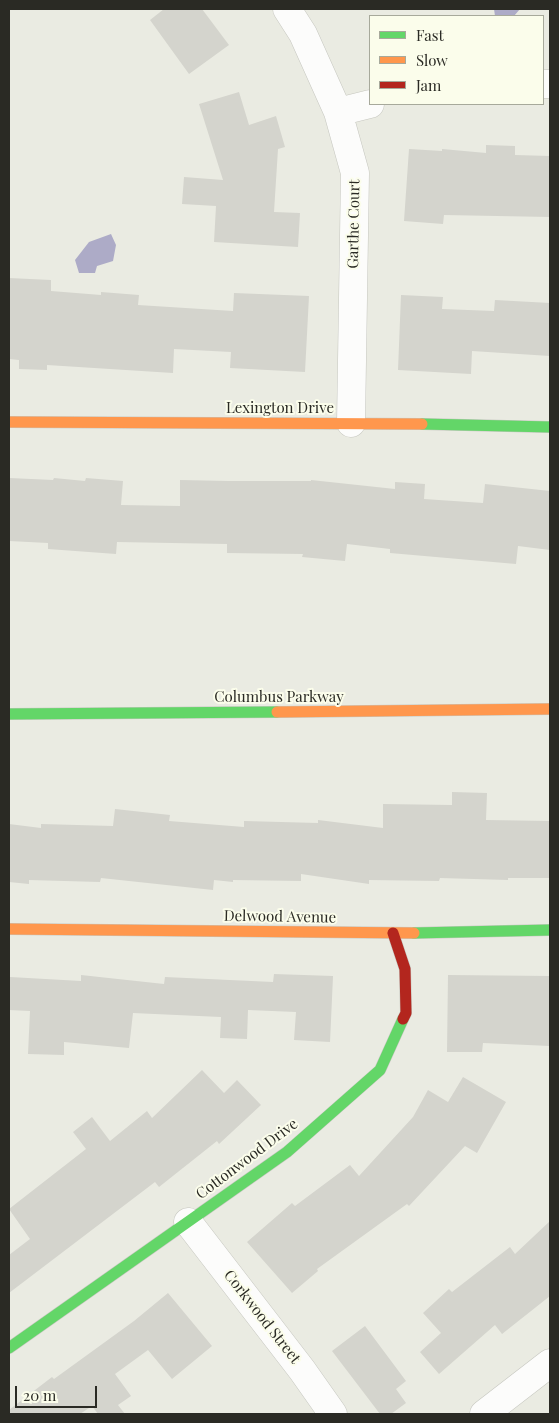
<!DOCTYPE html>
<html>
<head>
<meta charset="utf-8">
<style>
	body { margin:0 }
	#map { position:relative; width:559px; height:1423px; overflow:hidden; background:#eaebe2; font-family:"Playfair Display",serif }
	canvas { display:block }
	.frame { position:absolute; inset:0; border:10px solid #2a2a24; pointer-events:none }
	.legend { position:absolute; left:369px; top:15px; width:175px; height:90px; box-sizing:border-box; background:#fbfdeb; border:1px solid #a7a99b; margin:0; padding:6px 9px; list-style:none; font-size:15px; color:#2a2a24 }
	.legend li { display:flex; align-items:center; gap:10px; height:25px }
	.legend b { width:25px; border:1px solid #a7a99b }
	.scale { position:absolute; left:15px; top:1386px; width:82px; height:22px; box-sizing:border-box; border:2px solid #2a2a24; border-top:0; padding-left:6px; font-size:15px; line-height:18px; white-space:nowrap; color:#2a2a24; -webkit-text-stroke:4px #fbfdeb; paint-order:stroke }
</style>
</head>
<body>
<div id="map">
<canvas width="559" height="1423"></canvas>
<div class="frame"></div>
<ul class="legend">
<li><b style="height:6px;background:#63d668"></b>Fast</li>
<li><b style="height:6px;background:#ff974d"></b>Slow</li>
<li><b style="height:6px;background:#b3261e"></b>Jam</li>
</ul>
<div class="scale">20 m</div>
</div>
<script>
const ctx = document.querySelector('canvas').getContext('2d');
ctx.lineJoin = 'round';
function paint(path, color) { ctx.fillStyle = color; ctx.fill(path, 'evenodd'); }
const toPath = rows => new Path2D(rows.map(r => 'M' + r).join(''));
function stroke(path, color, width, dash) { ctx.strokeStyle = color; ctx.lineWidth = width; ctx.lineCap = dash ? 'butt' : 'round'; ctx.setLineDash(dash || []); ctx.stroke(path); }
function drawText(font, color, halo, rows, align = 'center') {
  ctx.font = font + ' "Playfair Display",serif'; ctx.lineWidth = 4; ctx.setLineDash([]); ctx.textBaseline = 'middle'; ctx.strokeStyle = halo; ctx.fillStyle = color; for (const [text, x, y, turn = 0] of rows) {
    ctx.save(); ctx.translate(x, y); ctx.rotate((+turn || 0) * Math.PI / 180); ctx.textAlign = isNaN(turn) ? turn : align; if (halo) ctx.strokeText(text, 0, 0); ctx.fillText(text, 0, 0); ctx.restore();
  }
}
paint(toPath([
	[494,9,520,9,514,16,495,16],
	[111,234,116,245,113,261,97,266,95,273,79,273,75,260,89,242]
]), '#adabc7');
paint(toPath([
	[164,9,202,9,229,45,189,74,150,20],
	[239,92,249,125,276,116,285,147,278,149,274,212,300,213,298,247,214,242,216,206,182,204,184,177,223,180,199,104],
	[486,145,515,146,515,155,550,156,550,217,444,215,443,224,404,221,409,149,442,151,442,149,486,153],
	[9,278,51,280,51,291,101,295,101,292,139,295,138,305,233,311,234,293,309,296,305,372,230,368,231,352,174,349,173,373,47,365,47,370,19,369,19,360,9,359],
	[401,295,443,297,442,309,494,311,495,300,550,303,550,356,472,351,471,374,398,370],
	[9,478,53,480,54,478,85,481,86,478,123,481,121,505,180,506,180,480,228,481,311,481,311,480,395,489,395,482,425,484,424,499,483,503,485,484,550,491,550,550,518,546,516,564,390,553,390,549,347,544,345,561,302,557,303,554,227,553,227,544,117,542,116,554,48,549,48,543,9,541],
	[452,792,487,793,486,820,550,821,550,878,508,878,508,880,440,878,439,881,369,880,369,884,301,874,301,881,233,880,233,882,214,880,213,890,101,878,100,882,29,880,29,884,9,882,9,824,41,828,41,824,113,826,115,809,170,815,169,821,244,827,244,821,318,823,318,820,383,828,383,804,452,805],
	[274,974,333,976,330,1042,294,1040,296,1012,248,1010,247,1039,220,1038,221,1017,133,1013,129,1048,64,1042,64,1055,28,1054,30,1011,9,1010,10,977,81,981,81,975,164,984,165,977,273,982],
	[448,975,550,976,550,1046,483,1043,482,1052,447,1052],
	[202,1070,224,1093,237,1080,261,1105,219,1144,217,1141,159,1187,155,1182,9,1293,9,1255,30,1239,9,1209,86,1149,73,1132,92,1117,110,1141,147,1111,152,1118],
	[463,1077,506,1102,477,1153,465,1146,409,1206,407,1204,317,1269,318,1271,292,1293,247,1242,292,1203,295,1206,350,1165,359,1176,413,1117,428,1090,448,1102],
	[550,1221,550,1296,502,1334,495,1325,439,1374,420,1352,441,1333,423,1313,449,1289,452,1292,510,1247,515,1254],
	[168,1293,212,1346,172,1379,148,1350,115,1374,131,1396,118,1405,125,1414,98,1414,92,1406,80,1414,9,1414,9,1410,52,1377,54,1379,134,1321],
	[365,1326,406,1381,396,1389,406,1403,391,1414,380,1414,332,1351]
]), '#d4d4cd');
const street = toPath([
	[287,9,303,34,338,112,355,173,351,423],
	[543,84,550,84],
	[338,112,370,104],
	[188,1222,302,1370,333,1414],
	[484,1414,550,1363]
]);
const fast = toPath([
	[422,424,550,427],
	[9,714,277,712],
	[414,933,550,930],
	[9,1348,287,1152,380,1070,403,1019]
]);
const slow = toPath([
	[9,422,422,424],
	[277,712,550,709],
	[9,929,414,933]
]);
const jam = toPath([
	[393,933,405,969,406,1013,403,1019]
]);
stroke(street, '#c5c6bf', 29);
stroke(fast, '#c5c6bf', 12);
stroke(slow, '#c5c6bf', 12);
stroke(jam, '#c5c6bf', 12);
stroke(street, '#fcfcfb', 28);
stroke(fast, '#63d668', 11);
stroke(slow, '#ff974d', 11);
stroke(jam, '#b3261e', 11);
drawText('15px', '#2a2a24', '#fbfdeb', [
	["Garthe Court",354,224,-89],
	["Lexington Drive",280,408],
	["Columbus Parkway",279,697],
	["Delwood Avenue",280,917,1],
	["Cottonwood Drive",247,1159,-37],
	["Corkwood Street",262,1317,52]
]);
</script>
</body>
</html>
